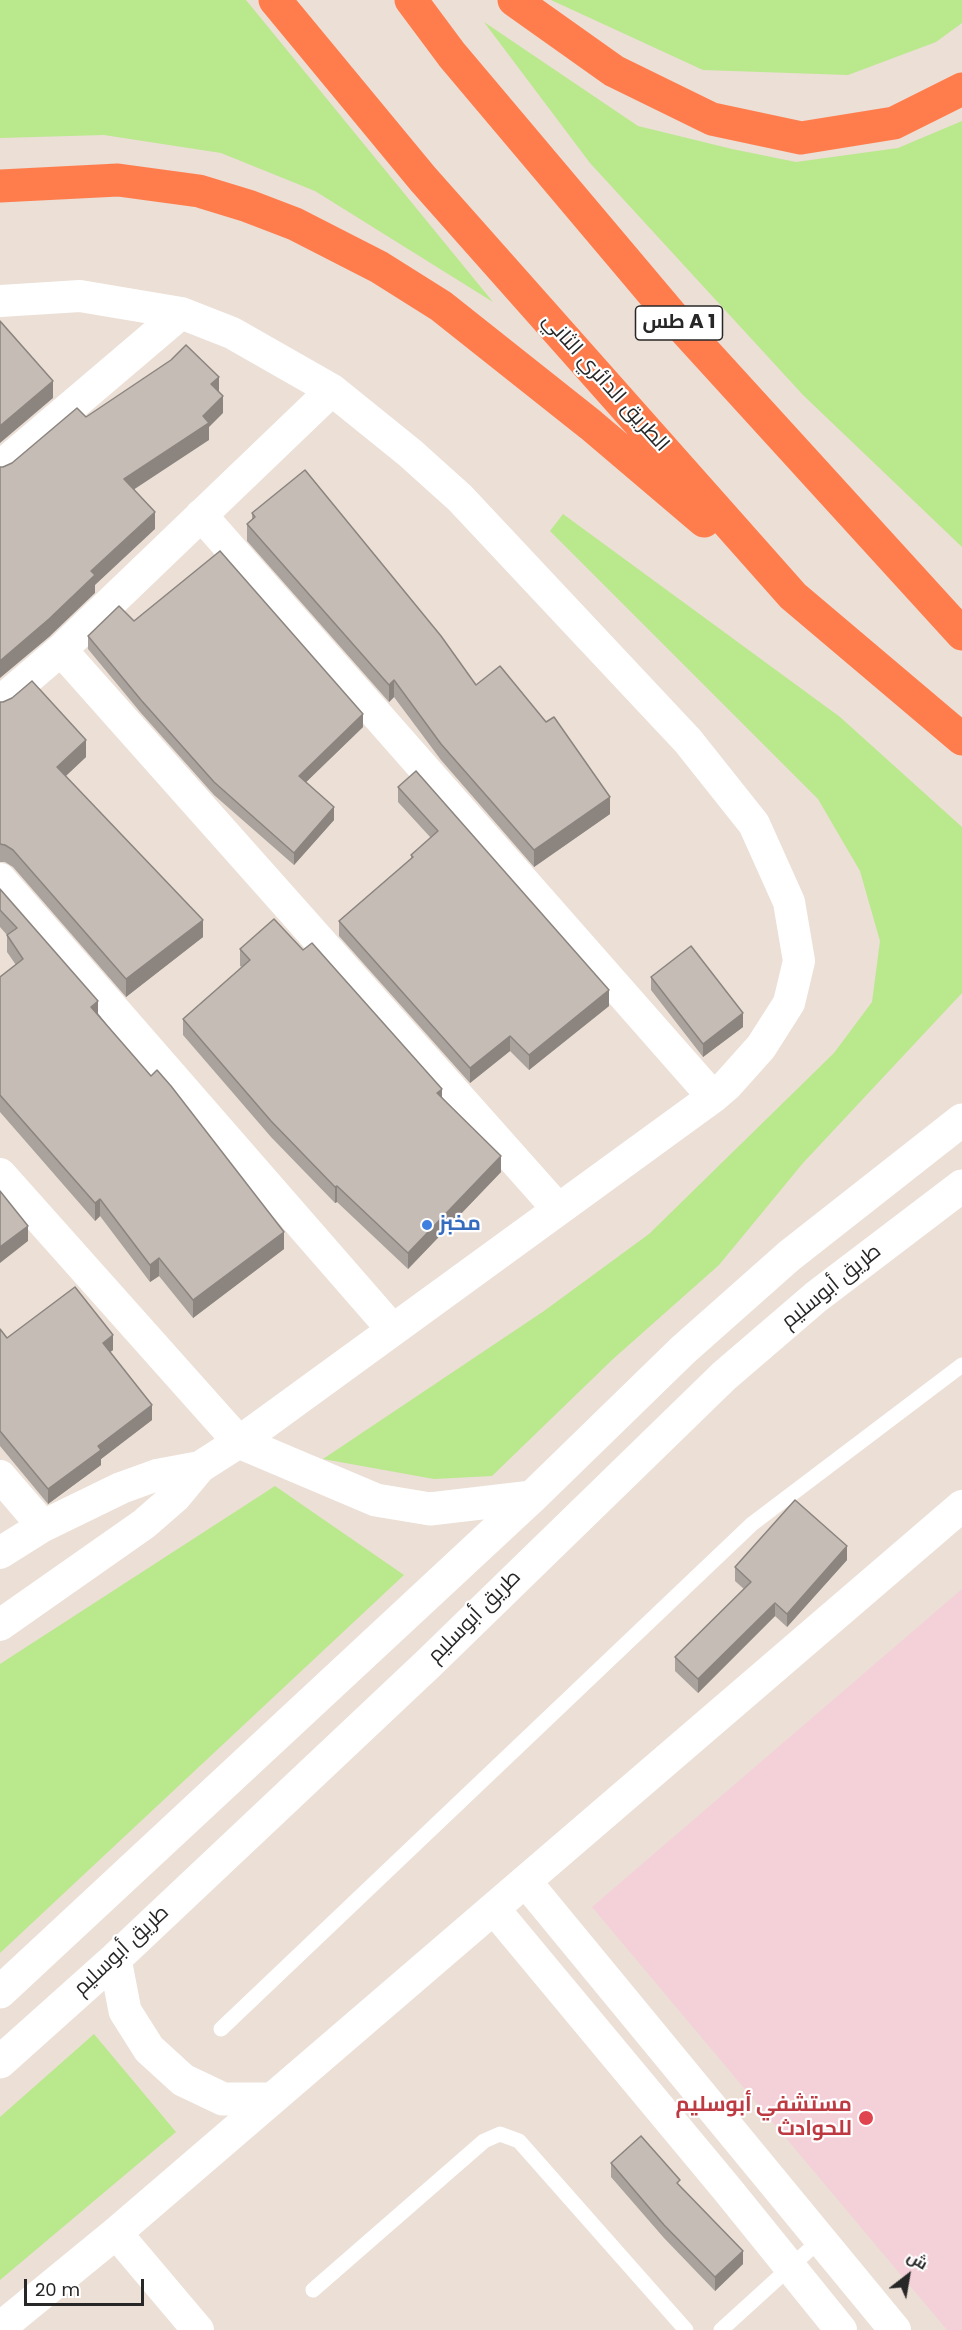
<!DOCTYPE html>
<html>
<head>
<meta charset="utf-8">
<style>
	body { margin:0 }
	#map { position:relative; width:962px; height:2330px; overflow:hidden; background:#ebdfd6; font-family:Poppins,Cairo,sans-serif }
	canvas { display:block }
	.north { position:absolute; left:878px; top:2246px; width:60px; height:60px; -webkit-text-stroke:4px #fff; paint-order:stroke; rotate:31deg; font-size:16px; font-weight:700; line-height:24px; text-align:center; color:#272727 }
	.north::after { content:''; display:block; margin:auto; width:21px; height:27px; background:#272727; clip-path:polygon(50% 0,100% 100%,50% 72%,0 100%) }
	.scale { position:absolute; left:24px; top:2279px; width:120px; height:27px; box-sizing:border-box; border:3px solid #272727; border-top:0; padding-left:8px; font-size:18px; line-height:21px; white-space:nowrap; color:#272727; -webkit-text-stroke:4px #fff; paint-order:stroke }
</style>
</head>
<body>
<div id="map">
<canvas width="962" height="2330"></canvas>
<div class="north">ش</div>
<div class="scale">20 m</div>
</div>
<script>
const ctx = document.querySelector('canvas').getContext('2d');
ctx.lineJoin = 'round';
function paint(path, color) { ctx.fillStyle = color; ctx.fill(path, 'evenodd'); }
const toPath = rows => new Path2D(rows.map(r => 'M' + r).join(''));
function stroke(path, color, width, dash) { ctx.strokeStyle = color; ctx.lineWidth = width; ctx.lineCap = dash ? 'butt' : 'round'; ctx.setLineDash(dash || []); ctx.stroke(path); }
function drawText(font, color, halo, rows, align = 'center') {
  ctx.font = font + ' Poppins,Cairo,sans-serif'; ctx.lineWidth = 4.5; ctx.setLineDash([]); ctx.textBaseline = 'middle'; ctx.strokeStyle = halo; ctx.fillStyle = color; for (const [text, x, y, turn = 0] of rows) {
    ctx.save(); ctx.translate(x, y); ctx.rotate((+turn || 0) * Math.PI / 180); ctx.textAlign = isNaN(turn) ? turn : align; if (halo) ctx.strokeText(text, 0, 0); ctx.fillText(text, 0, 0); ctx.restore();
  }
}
paint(toPath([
	[962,1589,962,2330,947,2330,592,1907]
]), '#f4d1d9');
paint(toPath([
	[0,0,246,0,493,302,315,191,221,153,104,135,0,138],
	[551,0,962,0,962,23,936,42,848,75,703,70],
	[484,22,638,126,732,149,796,162,898,148,962,121,962,547,803,395,590,163],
	[563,514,840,717,962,827,962,993,803,1163,719,1265,613,1359,492,1476,434,1479,323,1459,544,1311,649,1234,834,1053,872,1002,880,941,860,871,818,799,550,531],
	[275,1486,404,1575,0,1953,0,1664],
	[94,2034,176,2132,0,2280,0,2117]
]), '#bae88c');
stroke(toPath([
	[221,2029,752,1524,962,1365],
	[313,2290,484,2141,500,2134,519,2141,686,2330],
	[721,2330,820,2240]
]), '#fff', 15);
stroke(toPath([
	[0,301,80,296,181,313,232,333,332,390,410,453,460,498,688,741,754,824,789,902,799,961,789,1003,761,1047,727,1085,713,1097,239,1442,200,1467,175,1497,144,1524,0,1625],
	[0,467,181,313],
	[201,515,713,1097],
	[61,650,558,1209],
	[0,702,61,650,332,390],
	[0,879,393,1330],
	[0,1174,239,1442],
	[0,1476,43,1526],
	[0,1553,43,1526,121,1488,157,1475,200,1467],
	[526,1882,895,2330],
	[494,1909,727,2189,841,2330],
	[116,2233,198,2330],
	[0,2328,116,2233,962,1506]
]), '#fff', 32);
stroke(toPath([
	[239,1442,376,1500,430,1509,532,1497],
	[115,1959,125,2011,149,2049,183,2080,223,2099,270,2099],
	[0,1992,532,1497,683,1350,789,1256,962,1120],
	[0,2062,115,1959,429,1663,724,1376,816,1297,962,1186]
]), '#fff', 33);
stroke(toPath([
	[275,0,423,179,793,596,962,739],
	[411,0,452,55,673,317,962,634],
	[514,0,614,71,712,119,801,138,894,123,962,89],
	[0,186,118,180,199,191,248,206,295,224,379,267,441,306,591,425,704,521]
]), '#ff7d4d', 33);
paint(toPath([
	[252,513,476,685,610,814,534,867,441,760,394,697,389,702,247,541,247,524,252,520],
	[134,621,363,727,306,782,334,820,294,865,214,795,141,713,88,649,88,636],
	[0,702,86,757,66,776,203,937,126,997,13,867,5,862,0,862],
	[398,787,609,1006,529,1070,510,1051,470,1083,339,936,339,921,411,859,411,855,431,838,398,802],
	[0,889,284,1249,193,1318,159,1276,150,1282,100,1216,95,1221,0,1112,0,977,16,965,7,952,7,935,0,927],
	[240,949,442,1097,501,1172,408,1269,337,1202,335,1203,271,1137,183,1035,183,1019,242,967,240,966],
	[651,977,743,1027,703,1057,651,990],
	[0,1329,7,1338,113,1350,110,1352,152,1420,101,1459,101,1465,48,1504,0,1446],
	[847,1560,787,1627,775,1616,698,1693,675,1671,675,1657,744,1589,735,1581,735,1567],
	[611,2163,680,2187,743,2264,715,2291,664,2238,611,2177]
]), '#aaa29d');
paint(toPath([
	[219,377,219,394,211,384],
	[53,381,53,398,0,443,0,426],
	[223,396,223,413,209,427,209,440,124,496,124,479,203,416],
	[155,512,155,529,95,585,95,593,49,637,0,678,0,661,91,571],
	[394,680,394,697,389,702,389,685],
	[363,714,363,727,299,789,299,776],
	[86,740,86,757,57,784,57,767],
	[610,797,610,814,534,867,534,850],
	[334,807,334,820,294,865,294,853],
	[203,920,203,937,126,997,126,979],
	[609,990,609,1006,529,1070,529,1055],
	[98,1001,98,1019,91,1007],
	[743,1013,743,1027,703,1057,703,1044],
	[510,1036,510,1051,470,1083,470,1068],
	[442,1089,442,1105,437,1093],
	[501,1156,501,1172,408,1269,408,1253],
	[337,1186,337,1202,335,1203,335,1187],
	[100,1199,100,1216,95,1221,95,1203],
	[28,1226,28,1241,0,1263,0,1247],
	[284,1232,284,1249,193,1318,193,1300],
	[159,1258,159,1276,150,1282,150,1265],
	[113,1335,113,1350,103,1358,103,1343],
	[152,1405,152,1420,101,1459,101,1465,48,1504,48,1489,98,1446],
	[847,1546,847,1560,787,1627,787,1614],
	[775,1603,775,1616,698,1693,698,1679],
	[743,2251,743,2264,715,2291,715,2277]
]), '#8b847f');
const building = toPath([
	[0,321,53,381,0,426,0,321],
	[186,345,219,377,211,384,223,396,203,416,209,423,124,479,155,512,91,571,95,575,49,619,0,661,0,467,3,467,12,463,77,408,86,417,171,360,186,345],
	[305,470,441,636,476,685,500,666,546,722,554,717,610,797,534,850,441,744,394,680,389,685,247,524,255,517,252,513,305,470],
	[220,551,363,714,299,776,334,807,294,853,214,782,141,700,88,636,119,606,134,621,220,551],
	[32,681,86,740,57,767,203,920,126,979,13,850,5,845,0,844,0,702,3,702,12,698,32,681],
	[416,771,609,990,529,1055,510,1036,470,1068,339,921,413,857,411,855,438,831,398,787,416,771],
	[0,889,98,1001,91,1007,151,1076,157,1070,171,1086,284,1232,193,1300,159,1258,150,1265,100,1199,95,1203,0,1095,0,977,23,959,7,935,17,928,0,910,0,889],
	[274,919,303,950,312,943,442,1089,437,1093,501,1156,408,1253,337,1186,335,1187,271,1121,183,1019,250,960,240,949,274,919],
	[691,946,743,1013,703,1044,651,977,691,946],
	[0,1191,28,1226,0,1247,0,1191],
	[75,1287,113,1335,103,1343,152,1405,98,1446,101,1450,48,1489,0,1431,0,1329,7,1338,75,1287],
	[795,1500,847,1546,787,1614,775,1603,698,1679,675,1657,751,1582,735,1567,795,1500],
	[641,2136,680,2180,677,2183,743,2251,715,2277,664,2225,611,2163,641,2136]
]);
paint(building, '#c6bcb6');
stroke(building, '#8b847f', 1.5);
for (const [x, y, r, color] of [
	[427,1225,6,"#3f7fe0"],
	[866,2118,8,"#e0444e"]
]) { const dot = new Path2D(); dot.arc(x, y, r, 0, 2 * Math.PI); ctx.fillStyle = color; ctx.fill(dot); stroke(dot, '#fff', 2); }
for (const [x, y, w] of [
	[679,323,87]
]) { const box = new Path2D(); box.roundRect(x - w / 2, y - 17, w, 34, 4.5); ctx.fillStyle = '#fff'; ctx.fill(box); stroke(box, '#272727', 1.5); }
drawText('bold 20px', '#272727', null, [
	["طس A 1",679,323]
]);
drawText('21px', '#272727', '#fff', [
	["الطريق الدائري الثاني",605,383,48],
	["طريق أبوسليم",832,1287,-39],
	["طريق أبوسليم",475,1617,-45],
	["طريق أبوسليم",122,1951,-43]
]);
drawText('bold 21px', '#366cbe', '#fff', [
	["مخبز",439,1225]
], 'left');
drawText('bold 21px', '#be3a42', '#fff', [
	["مستشفي أبوسليم",852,2106],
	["للحوادث",852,2130]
], 'right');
</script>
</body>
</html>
